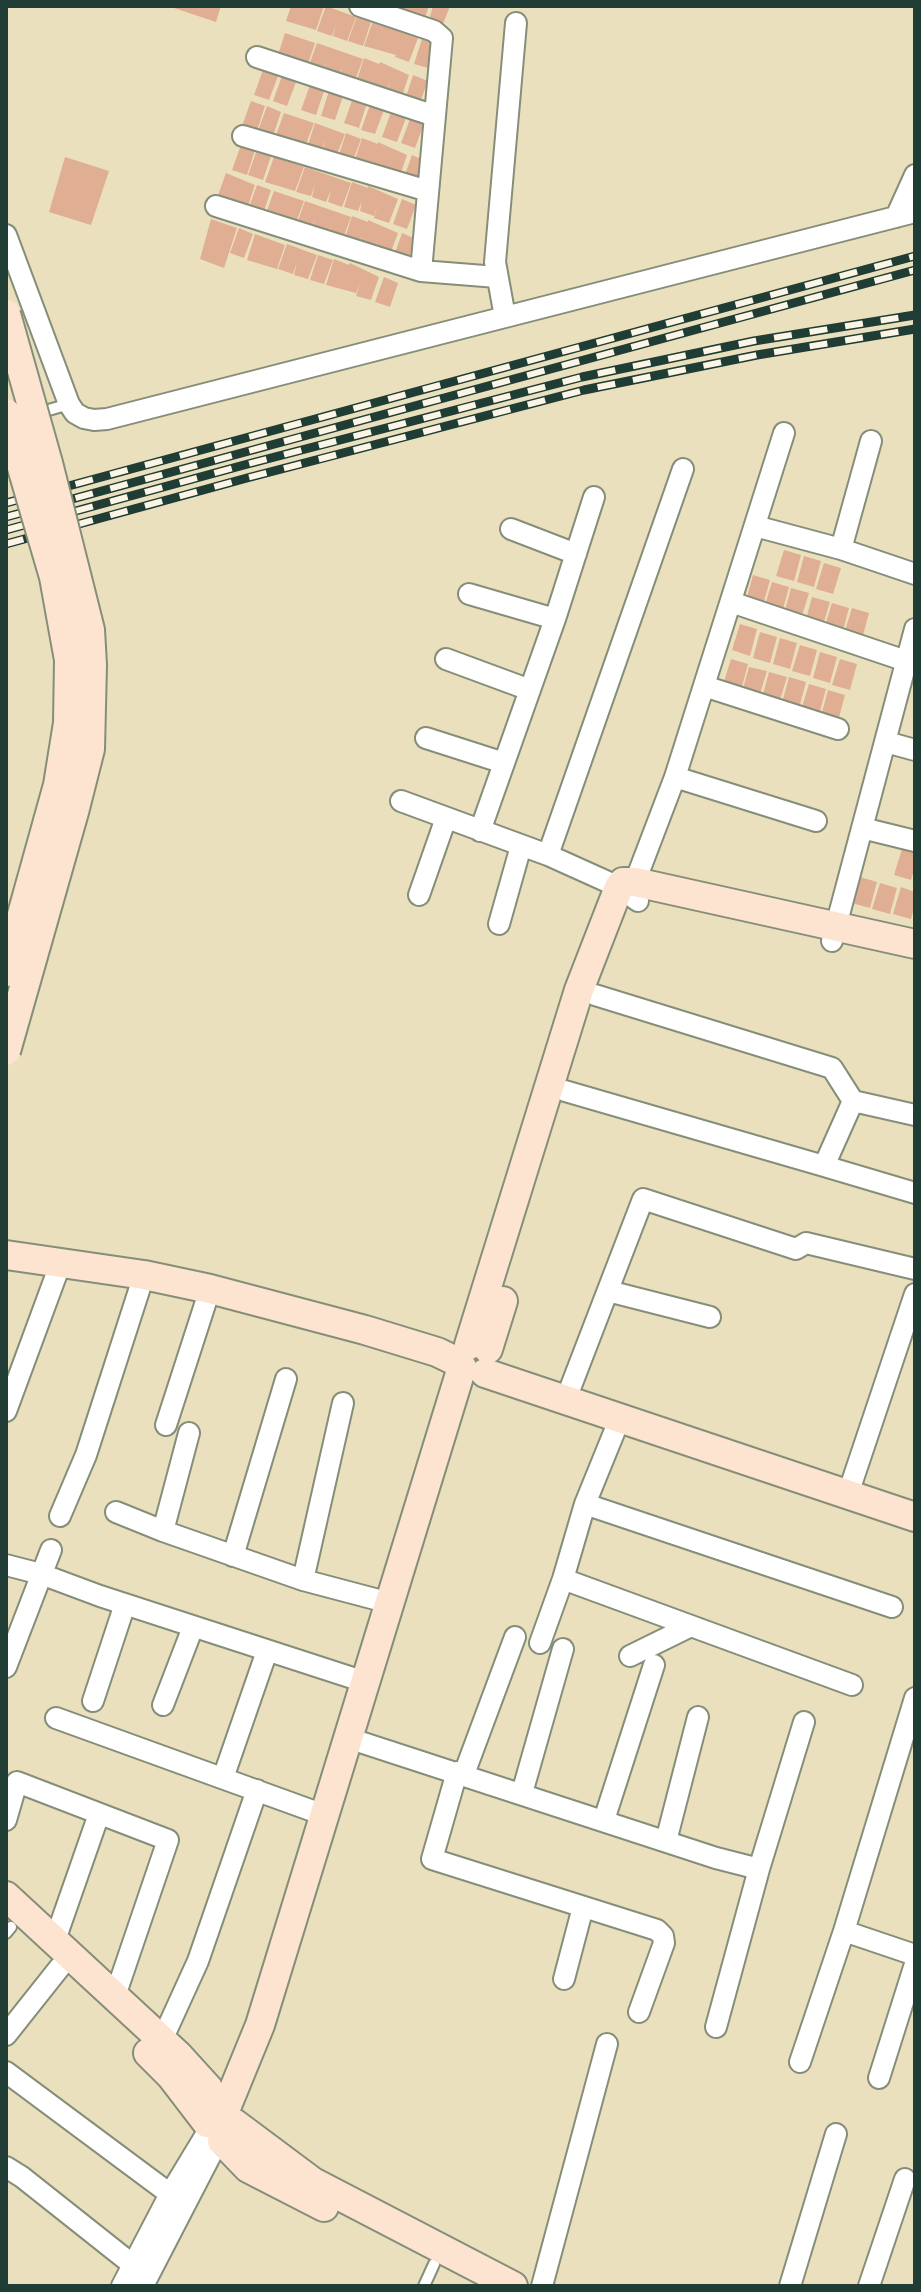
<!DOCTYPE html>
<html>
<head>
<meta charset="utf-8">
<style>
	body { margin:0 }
	#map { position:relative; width:921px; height:2292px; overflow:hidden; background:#ebe0be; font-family:"Architects Daughter",sans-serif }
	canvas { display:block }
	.frame { position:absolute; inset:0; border:8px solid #1f3d34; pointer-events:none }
</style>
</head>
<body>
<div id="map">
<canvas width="921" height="2292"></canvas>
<div class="frame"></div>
</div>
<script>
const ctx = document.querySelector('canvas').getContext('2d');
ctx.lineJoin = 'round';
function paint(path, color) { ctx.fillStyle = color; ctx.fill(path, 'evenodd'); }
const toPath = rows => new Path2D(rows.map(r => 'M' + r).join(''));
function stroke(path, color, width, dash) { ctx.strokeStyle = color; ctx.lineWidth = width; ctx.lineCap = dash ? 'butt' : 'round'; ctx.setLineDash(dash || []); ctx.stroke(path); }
paint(toPath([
	[175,6,221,6,216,22,174,8],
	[291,6,324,6,316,30,286,21],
	[326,6,356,17,347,41,333,36,336,24,332,36,317,31],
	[429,6,425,18,396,7,396,6],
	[433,6,450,6,443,24,429,20],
	[357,16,371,22,363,46,348,41],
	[373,21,388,27,389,25,418,38,409,62,395,57,396,55,364,46],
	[285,33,315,43,307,67,277,58],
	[422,39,437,44,428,68,414,64],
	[317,43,363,59,354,83,339,78,343,66,338,78,324,73,326,62,323,72,308,68],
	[364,58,379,64,380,62,409,75,401,99,386,94,391,80,386,92,356,83],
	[263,70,278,76,269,100,254,95],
	[413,75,428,81,419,105,405,100],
	[282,76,296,82,287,106,273,101],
	[310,85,324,91,316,115,301,110],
	[329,91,343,96,335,120,321,116],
	[353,98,367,103,359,128,344,123],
	[251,101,265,106,257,131,242,126],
	[370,105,384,110,375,134,361,130],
	[267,106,281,112,273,136,258,131],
	[391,112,406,118,397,142,382,137],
	[284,113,314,123,305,147,275,138],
	[410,119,424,124,415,148,401,143],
	[315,123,345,134,336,157,322,153,325,140,321,152,307,148],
	[346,133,361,139,352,163,338,158],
	[362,138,378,144,378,142,407,155,399,179,354,163],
	[241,145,255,150,247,175,232,170],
	[257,150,271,156,263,180,248,175],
	[412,155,426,161,418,185,403,180],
	[65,157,109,171,91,225,49,212],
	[274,157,304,167,295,191,265,182],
	[305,167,351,183,342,207,328,202,331,190,326,202,312,197,315,184,311,196,296,192],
	[226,173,255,185,247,209,217,198],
	[352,182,368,188,368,186,398,199,389,223,374,218,378,203,374,216,360,211,362,201,358,211,344,207],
	[257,185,271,190,263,214,248,210],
	[274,191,304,201,295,225,265,216],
	[402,199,416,205,407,229,393,224],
	[305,201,351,217,342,241,328,236,331,224,327,236,312,232,315,219,311,231,296,226],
	[352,216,368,222,368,220,398,233,389,257,374,252,378,238,374,250,360,245,362,236,358,246,344,241],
	[211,219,237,228,224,268,200,259],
	[239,228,253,234,244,258,230,253],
	[402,233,416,239,407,263,393,259],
	[255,234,285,245,277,269,247,260],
	[287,244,317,255,308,279,294,275,297,262,293,274,278,269],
	[318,255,333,260,324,284,310,280],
	[334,259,349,265,350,263,379,277,371,300,356,296,360,283,356,293,326,285],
	[384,277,398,283,390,307,375,302],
	[784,550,801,555,794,581,776,576],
	[804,556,821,561,814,587,797,582],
	[824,563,841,568,833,594,816,589],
	[753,575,770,580,763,605,746,601],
	[772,582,789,587,782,613,764,608],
	[791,588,809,593,801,619,784,614],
	[812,597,830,602,822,628,805,623],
	[832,603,849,608,842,634,824,629],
	[852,608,869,613,862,639,844,634],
	[740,624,757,629,750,656,732,650],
	[760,632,777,637,770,663,753,658],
	[780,638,797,643,790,669,773,664],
	[800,645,817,650,810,676,792,671],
	[820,652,837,657,830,683,813,678],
	[731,659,748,664,741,690,723,685],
	[840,659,857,664,850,690,832,685],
	[749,667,767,671,759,697,742,692],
	[769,672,787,677,779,703,762,698],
	[789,677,806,682,799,708,782,703],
	[809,684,826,689,819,715,801,710],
	[828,690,845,695,838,721,821,716],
	[902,849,915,853,915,867,911,880,894,875],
	[860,877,877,882,870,908,852,903],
	[880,883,897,888,890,914,872,909],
	[901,887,915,892,915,904,911,919,893,914]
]), '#dfae93');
const lane = toPath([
	[35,414,69,404],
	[6,1933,11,1927],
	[424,2286,434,2264]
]);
const street = toPath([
	[360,6,434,31,442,38,421,271],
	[257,57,435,116],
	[243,136,428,191],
	[216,206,421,271,497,277],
	[896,217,915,175],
	[6,235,69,404,75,413,84,418,94,420,107,419,915,212],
	[505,317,495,262,516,23],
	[755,526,841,549,871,441],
	[511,529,576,554],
	[841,549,915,574],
	[469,594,555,619],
	[731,602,915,664],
	[446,659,530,690],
	[704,686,838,729],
	[426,738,504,763],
	[886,742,915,750],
	[675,777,816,821],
	[401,801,548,855],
	[862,828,915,841],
	[480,831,555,619,594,497],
	[635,882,675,777,784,433],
	[419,895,446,818],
	[638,901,619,887,548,855,683,469],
	[499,924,521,846],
	[832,941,915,629],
	[595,995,832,1068,853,1101],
	[565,1091,824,1166,853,1101,915,1115],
	[824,1166,915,1193],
	[608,1291,710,1317],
	[571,1386,643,1199,796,1249,806,1243,915,1269],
	[6,1411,61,1262],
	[166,1425,210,1289],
	[852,1482,915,1294],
	[585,1504,892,1607],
	[116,1512,163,1531,303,1580,390,1603],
	[60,1516,86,1455,144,1275],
	[163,1531,189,1433],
	[233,1556,286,1379],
	[6,1565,41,1574,100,1596,365,1682],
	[563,1579,852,1685],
	[303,1580,343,1403],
	[540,1643,563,1579,585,1504,620,1418],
	[630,1656,691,1626],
	[6,1667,51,1550],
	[93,1701,125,1604],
	[163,1705,193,1627],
	[56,1718,324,1815],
	[348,1738,716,1858,759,1869],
	[457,1772,432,1859,657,1930,663,1936,664,1943,639,2012],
	[464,1774,515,1637],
	[223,1778,267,1651],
	[522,1793,563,1649],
	[6,1820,17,1782,168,1840,115,1996],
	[604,1820,654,1665],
	[666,1841,698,1717],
	[844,1931,915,1955],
	[55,1940,99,1814],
	[564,1979,583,1907],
	[716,2027,759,1869,804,1722],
	[6,2035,60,1967],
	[162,2040,198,1961,257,1790],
	[800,2062,844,1931,915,1698],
	[6,2072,170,2194],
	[879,2078,915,1964],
	[6,2167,22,2177,133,2265],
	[122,2286,170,2194,207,2133],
	[143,2286,218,2141],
	[542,2286,607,2044],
	[790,2286,836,2134],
	[869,2286,905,2179]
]);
const secondary = toPath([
	[6,1255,144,1275,210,1289,365,1330,437,1352,460,1363],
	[469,1345,579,990,619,887,623,882,635,882,915,944],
	[488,1349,503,1301],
	[485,1373,915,1517],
	[6,1896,178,2055,208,2088,220,2113],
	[148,2053,171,2076,207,2123],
	[224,2113,260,2025,462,1367],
	[234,2123,313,2182,513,2286],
	[222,2141,248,2168,324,2207]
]);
stroke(lane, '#858e79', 14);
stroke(street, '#858e79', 24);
stroke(secondary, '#858e79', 32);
stroke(lane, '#fff', 10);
stroke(street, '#fff', 20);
stroke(secondary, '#fde4d1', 28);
const rail = toPath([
	[6,503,915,256],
	[6,517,915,270],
	[6,530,244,465,582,377,754,341,915,315],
	[6,544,247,478,584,390,757,355,915,329]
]);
stroke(rail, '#1f3d34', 9);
stroke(rail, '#fcf5e5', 6, [18]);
const secondaryBridge = toPath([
	[6,314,48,463,90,630,92,665,90,749,74,812,6,1051],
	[6,413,54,577,69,660,68,723,58,785,6,972]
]);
stroke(secondaryBridge, '#858e79', 32, []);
stroke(secondaryBridge, '#fde4d1', 28);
</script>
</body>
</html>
